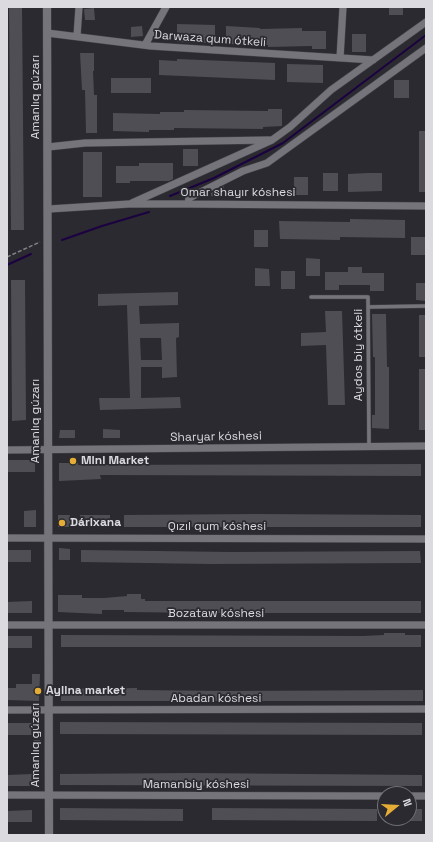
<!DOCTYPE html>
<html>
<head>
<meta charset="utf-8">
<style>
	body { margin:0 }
	#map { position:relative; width:433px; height:842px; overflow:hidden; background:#2b2a30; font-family:"Space Grotesk",sans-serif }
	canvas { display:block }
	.frame { position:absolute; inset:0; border:8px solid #dbdadf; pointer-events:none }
	.north { position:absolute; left:377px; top:786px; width:40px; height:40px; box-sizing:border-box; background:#2b2a30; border:1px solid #717076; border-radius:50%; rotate:72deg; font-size:11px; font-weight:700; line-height:16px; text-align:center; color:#dbdadf }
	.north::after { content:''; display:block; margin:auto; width:14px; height:18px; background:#e5ad35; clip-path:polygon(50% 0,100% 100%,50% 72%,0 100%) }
</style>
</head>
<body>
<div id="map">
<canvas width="433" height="842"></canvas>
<div class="frame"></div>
<div class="north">N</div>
</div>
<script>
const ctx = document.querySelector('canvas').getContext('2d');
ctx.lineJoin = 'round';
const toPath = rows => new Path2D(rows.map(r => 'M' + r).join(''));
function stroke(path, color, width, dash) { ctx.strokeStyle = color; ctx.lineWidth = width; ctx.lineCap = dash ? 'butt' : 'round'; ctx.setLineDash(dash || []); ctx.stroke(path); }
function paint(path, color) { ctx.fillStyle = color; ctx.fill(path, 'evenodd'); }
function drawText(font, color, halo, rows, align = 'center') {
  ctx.font = font + ' "Space Grotesk",sans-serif'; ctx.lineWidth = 3.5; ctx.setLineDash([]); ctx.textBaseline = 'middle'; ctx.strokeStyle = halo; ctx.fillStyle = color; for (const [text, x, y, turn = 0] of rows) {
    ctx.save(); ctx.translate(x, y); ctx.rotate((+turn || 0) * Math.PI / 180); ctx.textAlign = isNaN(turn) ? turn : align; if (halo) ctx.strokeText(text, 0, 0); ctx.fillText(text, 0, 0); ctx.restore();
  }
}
stroke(toPath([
	[170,196,214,178,283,143,426,35],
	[62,240,102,226,149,212],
	[7,265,31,254]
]), '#1b0241', 2);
paint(toPath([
	[9,7,22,7,24,230,11,230],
	[389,7,403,7,403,15,389,15],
	[94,8,95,20,85,20,84,9],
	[177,24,215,25,215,43,177,42],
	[142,26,143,36,131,37,131,27],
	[226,26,260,28,260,29,302,28,302,31,326,31,326,49,312,49,312,46,268,47,268,45,226,44],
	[352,34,366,34,366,52,352,52],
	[80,53,94,53,94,71,93,71,94,95,97,95,97,133,86,133,85,90,82,90],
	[177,59,275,63,275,80,159,75,159,60,177,61],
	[287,64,323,65,323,83,287,82],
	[111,78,151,78,151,93,111,93],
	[394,80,409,80,409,98,394,98],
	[268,109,282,109,282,126,263,127,263,129,174,128,174,130,149,130,149,132,113,131,113,113,160,114,160,112,184,112,184,110,268,111],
	[419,131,426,131,426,192,419,192],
	[183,149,198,149,198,166,183,166],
	[83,152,102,152,102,197,83,197],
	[139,163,173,163,173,179,169,181,130,181,130,183,116,183,116,166,139,166],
	[323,173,338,173,338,191,323,191],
	[368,173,382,173,382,191,348,192,348,174],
	[294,177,308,177,308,195,294,195],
	[224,186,223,197,211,196,211,193],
	[350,219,405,220,405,238,340,237,340,240,280,239,279,221,350,222],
	[254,230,268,230,268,247,254,247],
	[411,237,425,237,425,255,411,255],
	[306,258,320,259,320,276,306,276],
	[348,267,362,267,362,273,384,273,384,291,370,291,370,285,339,285,339,290,325,290,325,272,348,272],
	[255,268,269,269,270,286,255,286],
	[281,271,295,271,295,289,281,289],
	[11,280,25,280,26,420,12,421],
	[416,283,426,283,426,301,416,300],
	[178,292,178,305,139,306,140,324,179,323,179,337,176,338,177,377,162,378,162,367,141,367,141,398,180,397,181,408,100,410,99,398,130,398,127,305,98,306,98,294],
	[140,338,161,338,162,360,141,360],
	[325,311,342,311,345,405,328,405,326,345,301,346,301,333,326,332],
	[372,314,386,314,387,367,389,367,389,429,372,428,372,415,375,415,375,357,373,357],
	[419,315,426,315,426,357,419,357],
	[419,369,426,369,426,430,419,430],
	[103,429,120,430,120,438,103,438],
	[60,430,75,430,75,438,59,438],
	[7,460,35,460,35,472,7,472],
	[59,463,78,463,78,465,421,464,421,476,100,475,101,479,59,481],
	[36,510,36,527,24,527,24,511],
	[255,514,421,515,421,527,124,527,124,515],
	[58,515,70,515,70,527,58,527],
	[80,515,110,515,110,527,81,527],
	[59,548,70,549,70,560,59,560],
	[7,550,31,550,31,562,7,562],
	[81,550,232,552,420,551,421,563,210,564,81,562],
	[127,594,141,594,141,599,145,599,145,601,421,601,421,613,210,613,124,612,124,610,102,610,102,614,58,612,58,595,82,595,82,598,104,598,127,596],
	[32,601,32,613,7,613,7,602],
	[384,633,405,633,405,635,421,635,421,647,61,647,61,635,363,636,384,635],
	[7,636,32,636,32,648,7,648],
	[32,674,40,674,39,701,7,700,7,688,16,688,16,684,32,684],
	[137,688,137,690,227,691,423,690,423,701,61,701,61,689],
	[60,722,422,723,422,735,60,734],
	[7,723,33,723,33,735,7,735],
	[34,740,40,740,39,754,34,753],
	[191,773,422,775,422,786,60,785,60,774],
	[32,774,32,786,7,786,7,775],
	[60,808,183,809,183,821,60,820],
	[212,808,377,809,377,821,212,820],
	[409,809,422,809,422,821,409,821],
	[32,810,32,822,7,822,7,811]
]), '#4f4e55');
const service = toPath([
	[311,297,368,297,369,446],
	[368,307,426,306]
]);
const minor = toPath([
	[47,33,151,46,373,60],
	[77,36,79,7],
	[145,45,166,7],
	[340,58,343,7],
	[48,147,85,143,269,140],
	[132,203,272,140,290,127,331,90,426,22],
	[188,204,189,198,243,171,267,163,426,48],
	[49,209,129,204,188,204,426,206],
	[7,450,426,446],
	[7,538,426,539],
	[7,625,426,625],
	[7,710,426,709],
	[7,795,385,796],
	[409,796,426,796]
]);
const tertiary = toPath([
	[47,7,49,835]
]);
stroke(service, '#47464c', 4.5);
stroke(minor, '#47464c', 8);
stroke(tertiary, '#47464c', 9);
stroke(toPath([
	[7,257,40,242]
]), '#848389', 1.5, [4, 2]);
stroke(service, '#75747b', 3.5);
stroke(minor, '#75747b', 7);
stroke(tertiary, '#75747b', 8);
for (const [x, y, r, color] of [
	[73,461,4,"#e5ad35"],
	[62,523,4,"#e5ad35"],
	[38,691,4,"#e5ad35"]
]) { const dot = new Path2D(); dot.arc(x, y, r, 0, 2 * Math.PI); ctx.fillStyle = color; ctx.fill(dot); stroke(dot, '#2b2a30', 1.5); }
drawText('12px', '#dbdadf', '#2b2a30', [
	["Darwaza qum ótkeli",210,39,4],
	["Amanlıq gúzarı",36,97,-90],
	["Omar shayır kóshesi",238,193],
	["Aydos biy ótkeli",359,355,-90],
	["Amanlıq gúzarı",36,421,-90],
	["Sharyar kóshesi",216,437,-1],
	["Qızıl qum kóshesi",217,527],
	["Bozataw kóshesi",216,614],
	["Abadan kóshesi",216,699],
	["Amanlıq gúzarı",36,745,-90],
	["Mamanbiy kóshesi",196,785]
]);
drawText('bold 12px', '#dbdadf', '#2b2a30', [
	["Mini Market",81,461],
	["Dárixana",70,523],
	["Aylina market",46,691]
], 'left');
</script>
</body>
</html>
